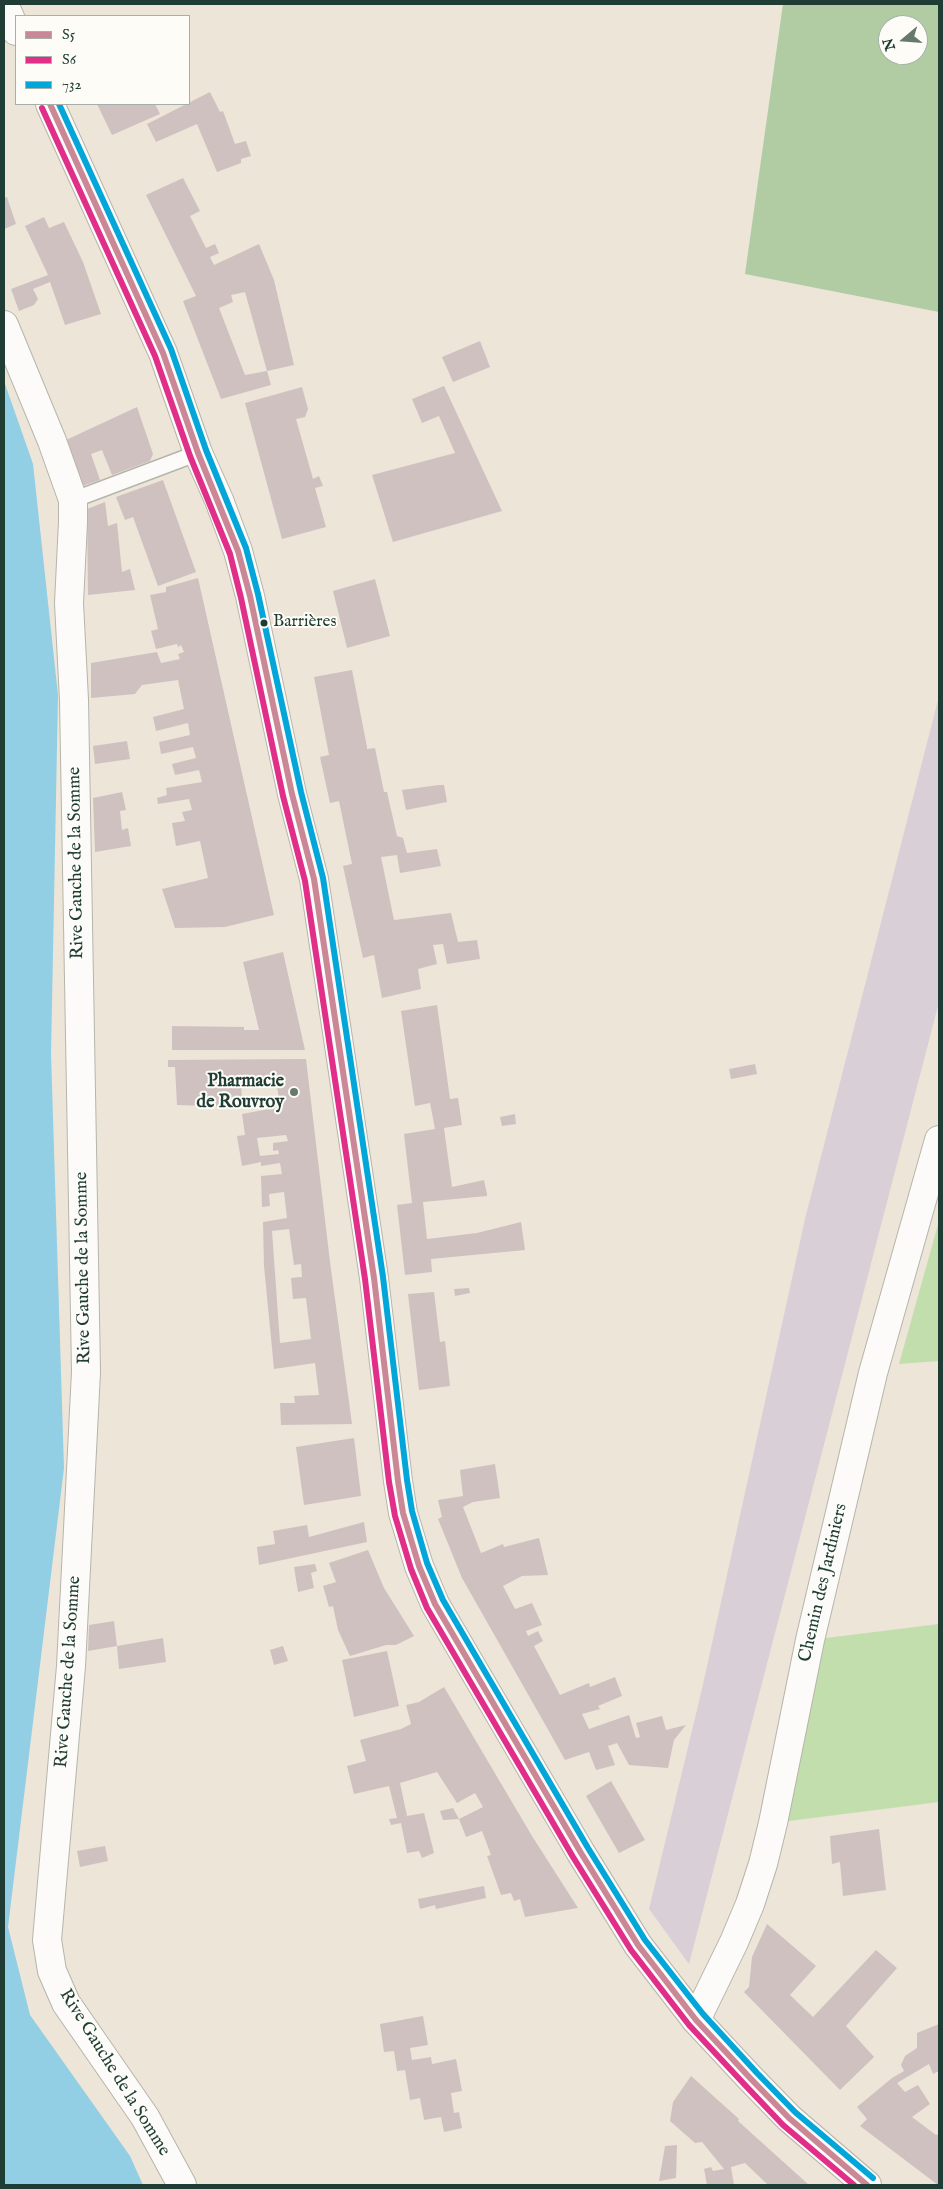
<!DOCTYPE html>
<html>
<head>
<meta charset="utf-8">
<style>
	body { margin:0 }
	#map { position:relative; width:943px; height:2189px; overflow:hidden; background:#ece5d8; font-family:"IM FELL English",serif }
	canvas { display:block }
	.frame { position:absolute; inset:0; border:5px solid #1f3d34; pointer-events:none }
	.legend { position:absolute; left:15px; top:15px; width:175px; height:90px; box-sizing:border-box; background:#fdfcf7; border:1px solid #a4b0a9; margin:0; padding:6px 9px; list-style:none; font-size:15px; color:#1f3d34 }
	.legend li { display:flex; align-items:center; gap:10px; height:25px }
	.legend b { width:25px; border:1px solid #a4b0a9 }
	.north { position:absolute; left:878px; top:15px; width:50px; height:50px; box-sizing:border-box; background:#fdfcf7; border:1px solid #a4b0a9; border-radius:50%; rotate:252deg; font-size:14px; font-weight:700; line-height:20px; text-align:center; color:#1f3d34 }
	.north::after { content:''; display:block; margin:auto; width:18px; height:22px; background:#67786d; clip-path:polygon(50% 0,100% 100%,50% 72%,0 100%) }
</style>
</head>
<body>
<div id="map">
<canvas width="943" height="2189"></canvas>
<div class="frame"></div>
<ul class="legend">
<li><b style="height:6px;background:#ca8796"></b>S5</li>
<li><b style="height:6px;background:#e12f89"></b>S6</li>
<li><b style="height:6px;background:#03a6d9"></b>732</li>
</ul>
<div class="north">N</div>
</div>
<script>
const ctx = document.querySelector('canvas').getContext('2d');
ctx.lineJoin = 'round';
function paint(path, color) { ctx.fillStyle = color; ctx.fill(path, 'evenodd'); }
const toPath = rows => new Path2D(rows.map(r => 'M' + r).join(''));
function stroke(path, color, width, dash) { ctx.strokeStyle = color; ctx.lineWidth = width; ctx.lineCap = dash ? 'butt' : 'round'; ctx.setLineDash(dash || []); ctx.stroke(path); }
function drawText(font, color, halo, rows, align = 'center') {
  ctx.font = font + ' "IM FELL English",serif'; ctx.lineWidth = 4; ctx.setLineDash([]); ctx.textBaseline = 'middle'; ctx.strokeStyle = halo; ctx.fillStyle = color; for (const [text, x, y, turn = 0] of rows) {
    ctx.save(); ctx.translate(x, y); ctx.rotate((+turn || 0) * Math.PI / 180); ctx.textAlign = isNaN(turn) ? turn : align; if (halo) ctx.strokeText(text, 0, 0); ctx.fillText(text, 0, 0); ctx.restore();
  }
}
paint(toPath([
	[939,696,939,1002,689,1964,649,1909,702,1689,805,1219]
]), '#d9d0d7');
paint(toPath([
	[939,1221,939,1361,899,1364],
	[939,1624,939,1802,773,1823,810,1640]
]), '#c2dead');
paint(toPath([
	[783,4,939,4,939,312,745,274],
	[888,25,918,25,918,55,888,55]
]), '#b1cca2');
paint(toPath([
	[4,381,33,464,58,695,51,1054,64,1468,8,1927,30,2015,130,2156,143,2185,4,2185]
]), '#92cee4');
paint(toPath([
	[210,92,220,112,223,111,235,144,246,141,251,156,241,159,241,163,217,172,197,124,156,142,147,124],
	[97,104,155,104,160,114,112,135],
	[183,178,200,211,190,216,206,248,215,244,219,253,210,257,214,265,259,244,274,280,294,365,267,371,245,292,231,295,233,302,219,308,245,375,267,371,271,385,221,399,183,301,196,296,146,195],
	[7,197,16,224,4,229,4,198],
	[44,217,49,228,64,222,83,262,101,314,65,325,50,282,33,289,38,299,34,305,19,311,11,289,48,275,25,226],
	[480,341,490,367,453,382,442,357],
	[444,386,502,511,393,542,372,475,455,453,439,416,422,423,412,399],
	[302,387,308,409,305,417,296,419,313,479,319,476,323,486,315,488,326,527,282,539,245,403],
	[137,407,153,454,150,461,112,475,102,450,91,454,100,480,82,486,66,440],
	[163,480,196,572,158,586,133,517,125,520,116,497],
	[105,502,108,526,117,523,122,572,130,569,135,590,88,595,87,509],
	[198,578,274,915,225,927,175,928,162,889,208,878,200,841,176,846,172,823,185,821,182,812,192,810,189,799,158,804,157,798,167,795,166,788,202,782,199,770,175,775,172,764,196,758,193,747,161,754,159,742,190,735,188,723,156,731,153,717,184,709,178,680,142,685,135,694,91,698,91,663,157,652,161,663,180,659,178,654,184,652,181,645,178,647,177,644,156,649,151,631,158,629,150,595,166,592,166,587],
	[375,579,390,636,347,648,333,591],
	[352,670,367,747,367,749,375,748,384,792,387,792,397,836,403,838,407,853,437,849,441,866,400,873,397,855,381,857,394,920,451,913,458,942,477,940,480,959,447,964,443,944,433,945,437,964,418,969,421,989,382,998,374,955,363,958,343,866,352,864,339,801,330,803,320,757,329,755,314,677],
	[127,741,130,759,95,764,93,746],
	[439,785,444,785,447,802,406,810,402,790],
	[122,792,126,810,120,811,122,830,128,828,131,846,95,852,93,798],
	[283,952,305,1050,172,1050,172,1026,244,1027,244,1030,259,1030,243,962],
	[437,1005,450,1099,458,1098,462,1125,444,1128,452,1187,484,1180,487,1194,487,1196,423,1202,427,1239,477,1233,521,1222,525,1250,431,1259,432,1272,405,1275,397,1205,412,1203,404,1134,435,1129,430,1103,415,1106,401,1011],
	[306,1059,330,1262,352,1424,281,1425,280,1403,295,1403,294,1396,319,1395,315,1363,274,1369,264,1266,263,1222,287,1218,284,1192,269,1194,270,1206,262,1207,261,1176,282,1174,280,1163,261,1166,261,1162,242,1166,237,1136,245,1135,242,1114,280,1107,276,1078,241,1078,242,1107,177,1105,175,1067,168,1067,168,1060],
	[286,1135,288,1141,273,1143,273,1151,278,1150,279,1154,260,1156,257,1138],
	[289,1229,294,1265,301,1264,302,1277,291,1278,293,1299,306,1298,311,1339,280,1343,272,1231],
	[755,1064,757,1074,731,1079,729,1069],
	[515,1114,516,1124,502,1126,500,1117],
	[469,1288,470,1293,455,1296,454,1289],
	[434,1292,440,1342,445,1341,450,1386,419,1390,408,1294],
	[354,1438,361,1496,304,1505,296,1447],
	[495,1464,500,1498,473,1502,463,1507,481,1553,503,1544,504,1547,539,1538,548,1575,522,1576,503,1586,515,1609,532,1603,542,1625,526,1631,528,1636,538,1631,543,1641,534,1646,560,1695,589,1683,590,1687,615,1677,622,1696,598,1706,600,1709,582,1714,589,1729,629,1715,636,1738,640,1737,636,1723,662,1716,666,1730,686,1725,674,1740,668,1768,629,1765,617,1743,608,1746,615,1765,596,1770,589,1752,565,1760,546,1726,462,1578,438,1519,442,1517,438,1500,463,1496,460,1470],
	[364,1522,367,1542,259,1565,257,1547,275,1544,273,1531,307,1525,309,1537],
	[368,1550,384,1588,414,1636,396,1645,386,1645,350,1656,338,1630,333,1606,329,1607,323,1586,336,1582,329,1563],
	[315,1564,317,1571,311,1573,314,1588,298,1592,294,1567],
	[114,1621,117,1646,88,1651,89,1625],
	[163,1638,166,1662,119,1669,117,1646],
	[283,1646,288,1661,274,1665,270,1650],
	[387,1651,399,1706,354,1717,342,1660],
	[444,1687,532,1836,578,1908,525,1917,520,1899,514,1901,511,1893,501,1895,487,1856,491,1855,482,1831,466,1837,459,1819,443,1820,440,1811,453,1808,459,1819,483,1807,475,1793,457,1803,437,1772,400,1783,407,1816,424,1813,434,1853,422,1858,419,1851,407,1853,401,1823,391,1825,389,1819,397,1818,389,1786,354,1794,347,1766,366,1761,360,1740,401,1729,411,1724,406,1705,419,1702],
	[611,1781,645,1840,619,1853,586,1796],
	[879,1829,886,1890,843,1896,840,1862,832,1864,830,1836],
	[105,1846,108,1861,80,1867,77,1851],
	[484,1886,486,1898,436,1909,435,1905,420,1909,418,1899],
	[767,1924,816,1966,790,1995,813,2017,876,1950,897,1968,846,2026,874,2057,840,2090,744,1992,749,1987,752,1957],
	[423,2016,428,2045,410,2048,412,2060,431,2057,432,2064,456,2059,462,2091,451,2093,454,2113,459,2112,462,2128,444,2132,441,2117,424,2120,420,2098,410,2100,405,2070,397,2071,394,2051,384,2052,380,2024],
	[939,2024,939,2071,933,2074,929,2064,897,2083,905,2092,918,2085,930,2104,912,2117,936,2135,939,2134,938,2185,860,2126,867,2119,857,2107,892,2078,904,2071,901,2065,905,2056,917,2048,917,2033],
	[691,2076,739,2119,738,2121,809,2185,768,2185,745,2163,731,2167,734,2185,707,2185,704,2169,711,2167,713,2171,724,2169,702,2142,695,2143,670,2121,673,2102],
	[677,2145,676,2178,659,2181,665,2146]
]), '#d0c1c1');
const lane = toPath([
	[73,500,198,453]
]);
const street = toPath([
	[4,325,52,441,73,500,73,522,69,603,74,700,86,1372,71,1666,47,1940,52,1971,66,2003,145,2117,182,2185],
	[696,2020,734,1942,750,1904,763,1864,773,1823,810,1640,873,1373,939,1140]
]);
const primary = toPath([
	[4,4,16,31],
	[50,104,163,353,198,453,219,500,238,551,250,596,292,794,314,879,374,1278,398,1481,403,1513,419,1566,435,1604,581,1853,638,1945,696,2020,751,2079,789,2118,867,2185]
]);
stroke(lane, '#b6b5ab', 18);
stroke(street, '#b6b5ab', 30);
stroke(primary, '#b6b5ab', 30);
stroke(lane, '#fcfbf9', 15);
stroke(street, '#fcfbf9', 28);
stroke(primary, '#fcfbf9', 28);
stroke(toPath([
	[50,104,163,353,198,453,238,551,250,596,292,794,314,879,374,1278,398,1481,403,1513,419,1566,435,1604,581,1853,638,1945,696,2020,751,2079,789,2118,867,2185]
]), '#ca8796', 6);
stroke(toPath([
	[42,108,155,356,190,456,230,554,241,598,283,796,305,881,365,1279,389,1482,395,1516,411,1569,427,1608,573,1857,631,1950,689,2025,745,2085,783,2125,854,2185]
]), '#e12f89', 6);
stroke(toPath([
	[59,104,171,349,206,450,246,548,258,594,301,792,323,878,383,1277,407,1480,412,1511,427,1563,443,1600,588,1848,645,1940,703,2014,757,2073,795,2112,873,2178]
]), '#03a6d9', 6);
for (const [x, y, r, color] of [
	[264,623,4.5,"#1f3d34"],
	[294,1092,5,"#67786d"]
]) { const dot = new Path2D(); dot.arc(x, y, r, 0, 2 * Math.PI); ctx.fillStyle = color; ctx.fill(dot); stroke(dot, '#fdfcf7', 2); }
drawText('17px', '#1f3d34', '#fdfcf7', [
	["Barrières",273,623]
], 'left');
drawText('18px', '#1f3d34', '#fdfcf7', [
	["Rive Gauche de la Somme",77,863,-91],
	["Rive Gauche de la Somme",84,1268,-91],
	["Chemin des Jardiniers",824,1583,-77],
	["Rive Gauche de la Somme",69,1672,-86],
	["Rive Gauche de la Somme",114,2073,58]
]);
drawText('bold 18px', '#1f3d34', '#fdfcf7', [
	["Pharmacie",284,1082],
	["de Rouvroy",284,1103]
], 'right');
</script>
</body>
</html>
